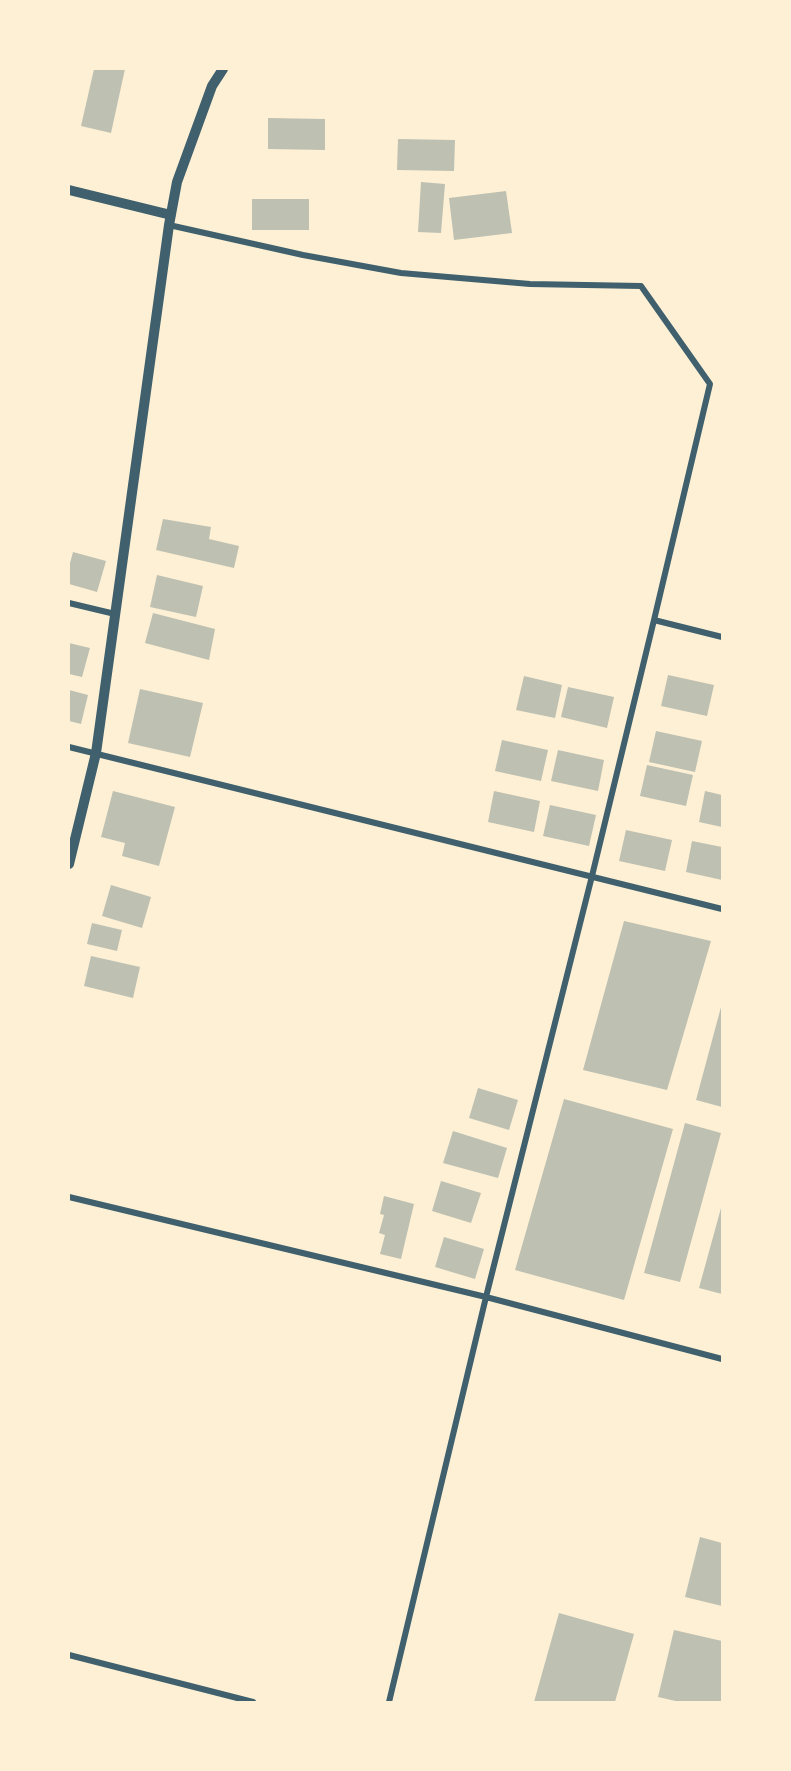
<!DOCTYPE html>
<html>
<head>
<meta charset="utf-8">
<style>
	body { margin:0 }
	#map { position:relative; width:791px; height:1771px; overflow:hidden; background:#fdf0d5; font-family:"Asap Condensed",sans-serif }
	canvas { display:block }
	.frame { position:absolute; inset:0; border:70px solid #fdf0d5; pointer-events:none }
</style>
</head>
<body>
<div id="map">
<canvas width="791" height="1771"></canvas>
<div class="frame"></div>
</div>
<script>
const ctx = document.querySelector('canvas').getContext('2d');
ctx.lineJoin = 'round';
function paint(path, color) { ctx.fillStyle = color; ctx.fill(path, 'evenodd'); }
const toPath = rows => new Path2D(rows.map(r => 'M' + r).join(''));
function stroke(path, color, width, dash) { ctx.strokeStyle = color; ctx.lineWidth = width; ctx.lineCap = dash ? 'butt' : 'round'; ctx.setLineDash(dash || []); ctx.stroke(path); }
paint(toPath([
	[94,69,125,69,111,133,81,126],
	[268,118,325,119,325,150,268,149],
	[398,139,455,140,454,171,397,170],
	[421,182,445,184,441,233,418,232],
	[506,191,512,233,454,240,449,198],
	[252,199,309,199,309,230,252,230],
	[163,519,211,527,209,539,239,546,234,568,156,550],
	[73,552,106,561,97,592,69,584,69,567],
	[157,575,203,586,196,617,150,607],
	[153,613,215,629,209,660,145,643],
	[69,643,90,648,82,677,69,674],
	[668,675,714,685,707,716,661,706],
	[524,676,562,685,555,718,516,710],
	[568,687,614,697,607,728,561,717],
	[140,689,203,703,190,757,128,743],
	[69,690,88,695,81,724,69,721],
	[656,731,702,741,695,772,649,762],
	[502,740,548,750,541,781,495,771],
	[558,750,604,760,598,791,551,781],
	[647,765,693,775,686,806,640,796],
	[113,791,175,807,159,866,122,856,125,843,101,837],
	[494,791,540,801,534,832,488,822],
	[705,791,722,795,722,827,699,822],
	[550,805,596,815,589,846,543,836],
	[626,830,672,840,665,871,619,861],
	[692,841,722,847,722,880,686,872],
	[111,885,151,897,142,928,102,916],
	[624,921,711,941,667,1090,583,1070],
	[92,923,122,930,117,951,87,944],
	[91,956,140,967,133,998,84,986],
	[721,1007,722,1007,722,1107,696,1100],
	[478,1088,518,1100,509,1130,469,1118],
	[564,1099,673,1129,624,1300,515,1270],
	[685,1123,721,1133,680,1282,644,1273],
	[453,1131,507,1148,498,1178,443,1163],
	[441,1181,481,1193,471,1223,432,1211],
	[384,1196,414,1204,401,1259,380,1254,385,1235,379,1233,384,1215,380,1214],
	[721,1208,722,1208,722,1294,699,1288],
	[444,1237,484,1249,475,1279,435,1267],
	[700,1537,722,1543,722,1606,685,1597],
	[559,1613,634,1634,615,1702,534,1702],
	[674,1630,722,1641,722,1702,680,1702,658,1697]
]), '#bec0b2');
stroke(toPath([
	[169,225,303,255,401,273,530,284,641,286,710,384,654,620,722,637],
	[69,603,115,614],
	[69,747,722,909],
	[69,1197,486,1297,722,1359],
	[69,1655,253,1702],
	[389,1702,486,1297,592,876,654,620]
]), '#3f606c', 6);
stroke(toPath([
	[69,190,171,215],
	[69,864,96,753,169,225,177,182,212,86,223,69]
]), '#3f606c', 10);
</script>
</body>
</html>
